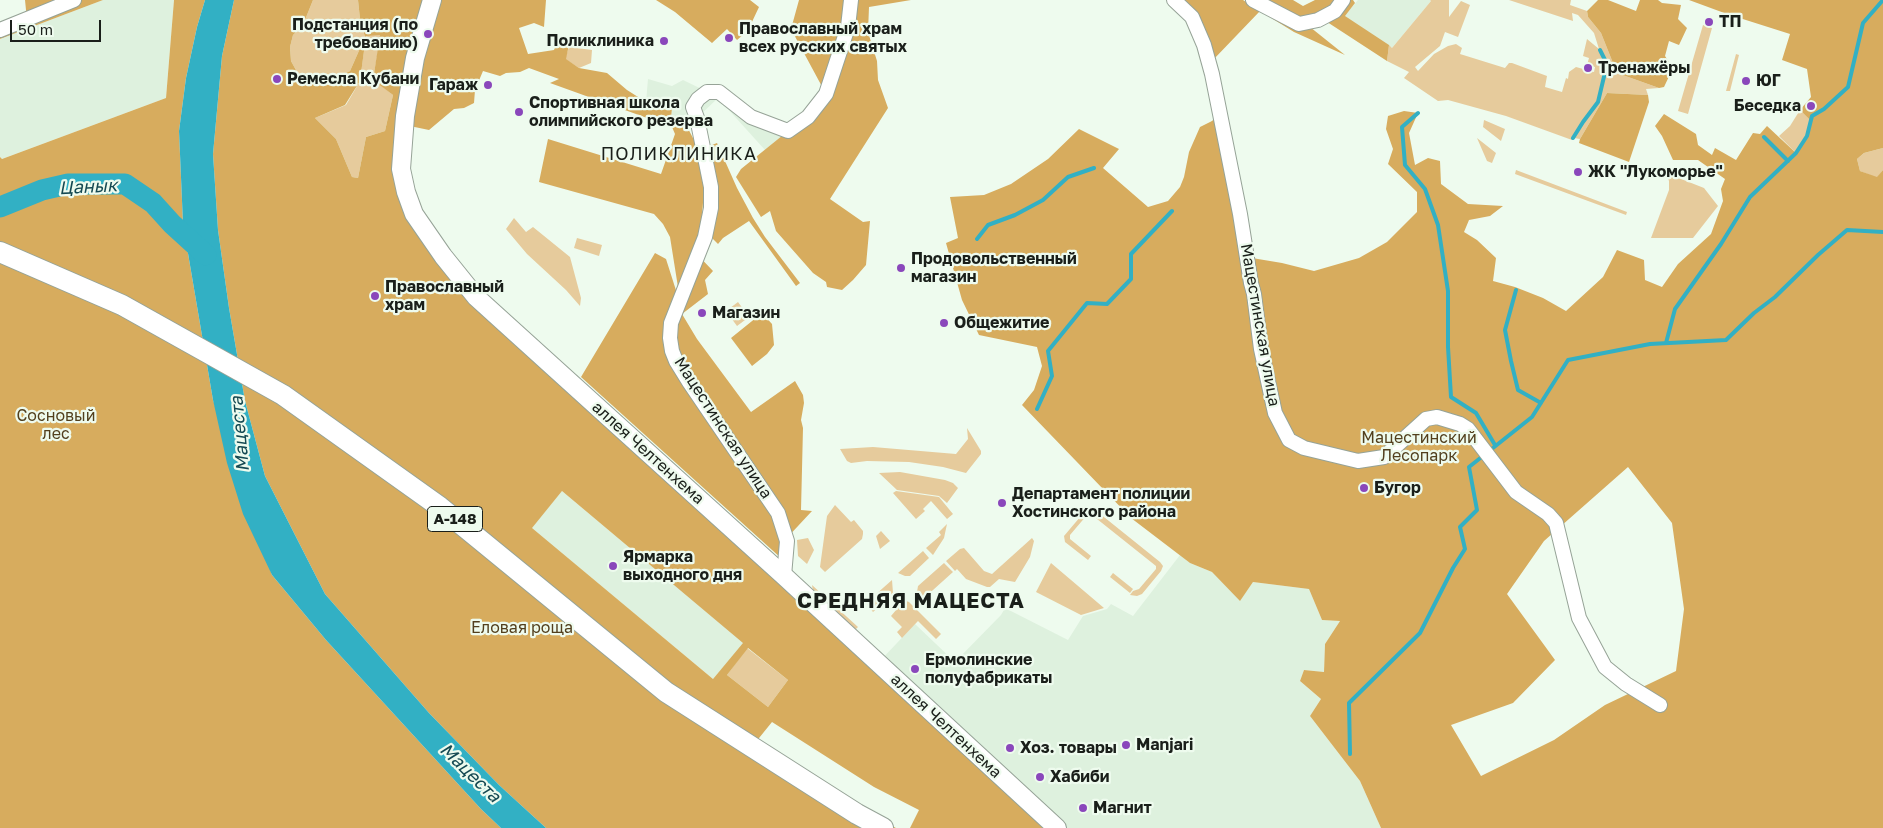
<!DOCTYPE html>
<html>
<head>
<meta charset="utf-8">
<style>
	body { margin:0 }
	#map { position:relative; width:1883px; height:828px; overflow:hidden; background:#eefbee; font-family:"Golos Text",sans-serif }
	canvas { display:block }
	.scale { position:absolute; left:10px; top:20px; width:91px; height:22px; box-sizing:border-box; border:2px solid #1a1f1a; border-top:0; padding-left:6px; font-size:15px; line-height:18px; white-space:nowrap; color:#1a1f1a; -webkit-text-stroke:4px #eefbee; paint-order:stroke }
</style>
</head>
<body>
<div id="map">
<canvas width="1883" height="828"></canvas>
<div class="scale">50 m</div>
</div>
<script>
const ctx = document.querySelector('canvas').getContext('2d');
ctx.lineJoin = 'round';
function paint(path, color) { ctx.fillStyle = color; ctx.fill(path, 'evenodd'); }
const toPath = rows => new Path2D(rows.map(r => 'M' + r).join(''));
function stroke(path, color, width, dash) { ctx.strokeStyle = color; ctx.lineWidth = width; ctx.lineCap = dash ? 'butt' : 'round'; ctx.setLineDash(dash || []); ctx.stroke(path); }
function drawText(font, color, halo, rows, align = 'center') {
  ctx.font = font + ' "Golos Text",sans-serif'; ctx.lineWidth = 4.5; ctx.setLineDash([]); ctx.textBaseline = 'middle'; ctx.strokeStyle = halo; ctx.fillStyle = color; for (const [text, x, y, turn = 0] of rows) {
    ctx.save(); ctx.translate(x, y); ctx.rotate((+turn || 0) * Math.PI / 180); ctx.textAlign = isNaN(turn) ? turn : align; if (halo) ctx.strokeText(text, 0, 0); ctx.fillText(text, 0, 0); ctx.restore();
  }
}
paint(toPath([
	[103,0,174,0,166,98,2,159,0,157,0,39],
	[1358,0,1430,0,1431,1,1392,48,1344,16],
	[648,79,672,86,683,80,788,131,765,150,718,98,697,118,671,118,672,108,646,102],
	[562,491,744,643,713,679,531,528],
	[1180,555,1190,563,1212,572,1240,600,1253,582,1309,589,1322,620,1340,621,1325,644,1324,672,1304,670,1300,681,1321,699,1310,716,1360,781,1381,828,1057,828,878,663,915,624,955,662,1001,615,1005,608,1068,640,1083,616,1107,609,1111,604,1133,616]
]), '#def1de');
paint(toPath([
	[313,0,358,0,360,19,365,37,350,71,322,85,297,72,291,61,290,47,293,35,303,25],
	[1430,0,1449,0,1449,17,1461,1,1470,5,1458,37,1445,32,1440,46,1415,67,1418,71,1434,54,1448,46,1456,44,1462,48,1460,54,1505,68,1509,63,1512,63,1547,76,1545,87,1562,92,1566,78,1568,79,1569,72,1576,67,1594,72,1595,67,1587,65,1589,58,1583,56,1587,39,1599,49,1594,33,1578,15,1572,13,1573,21,1509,0,1571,0,1570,5,1587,11,1588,17,1601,33,1617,73,1659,88,1646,89,1648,95,1607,93,1580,139,1574,138,1572,140,1506,116,1448,100,1438,101,1404,78,1409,72,1387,61,1389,45,1392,48,1431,1],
	[1703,25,1712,28,1688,114,1678,111],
	[381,34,373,79,393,95,385,131,366,137,358,178,352,177,336,139,315,118,346,105,360,81,366,35],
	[569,47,592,50,591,63,579,68,565,59],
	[1736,54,1739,55,1730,91,1726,91],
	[1800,110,1810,120,1807,136,1796,153,1779,136,1790,126],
	[1484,120,1505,129,1501,141,1483,127],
	[1477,138,1496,153,1492,163,1487,161],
	[1883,148,1883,170,1877,178,1860,171,1857,159,1864,153],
	[1516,170,1627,212,1626,215,1515,174],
	[1666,173,1704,188,1718,206,1693,238,1651,238,1669,190,1669,181],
	[514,218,526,232,533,227,570,257,581,298,580,306,566,290,527,254,506,229],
	[577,238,602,245,599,256,574,248],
	[738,302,749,317,737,326,726,311],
	[967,428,981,451,981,454,966,473,943,467,909,462,867,461,851,463,847,461,840,449,873,447,956,454,968,439],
	[900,472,945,480,953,483,958,488,947,503,939,496,897,490,879,473],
	[896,491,939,497,953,514,947,519,931,501,923,509,925,511,916,519,893,493],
	[835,505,851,522,854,520,863,531,863,534,862,539,825,572,820,567,827,516],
	[1094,509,1160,562,1163,566,1161,571,1142,594,1137,596,1130,595,1133,591,1139,589,1156,569,1156,566,1092,515,1087,515,1070,535,1070,539,1091,556,1088,560,1065,542,1064,536,1086,510],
	[947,524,944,538,933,555,926,548,941,535,939,532],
	[881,531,890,541,880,549,876,536],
	[808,538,814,550,807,564,798,556,797,540],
	[1032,538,1034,541,1030,557,1015,582,999,579,990,587,987,587,966,579,957,569,955,571,946,561,960,549,964,548,984,571,992,574],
	[923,551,929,558,910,576,905,576,898,573],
	[944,563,953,572,923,599,917,592,918,586],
	[1051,563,1104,608,1081,615,1036,592],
	[1113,573,1133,589,1130,593,1110,577],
	[892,580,893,593,873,612,866,603],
	[812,585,858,627,856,629,852,628,813,591],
	[906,601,909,602,941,634,936,639,918,621,902,638,897,632,902,627,891,616,902,603],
	[747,648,788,680,768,707,727,675]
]), '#e6cb9c');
paint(toPath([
	[25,0,103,0,0,39,0,30,27,20],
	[174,0,205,0,197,27,186,78,179,131,183,224,213,400,272,575,326,640,481,809,501,828,0,828,0,157,2,159,166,98],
	[234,0,313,0,303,25,293,35,290,47,291,61,297,72,322,85,350,71,365,37,360,19,358,0,546,0,544,27,534,23,519,28,528,54,554,50,559,38,570,40,566,59,579,68,607,73,627,90,646,102,672,108,671,118,683,119,694,140,704,189,701,230,693,250,713,271,705,280,708,294,682,314,697,339,751,412,795,381,803,395,804,403,801,420,803,428,801,510,812,511,784,541,782,559,581,377,655,253,666,259,681,306,670,237,663,224,654,214,539,182,548,139,661,174,675,134,672,127,550,83,559,79,529,68,520,72,506,73,500,76,483,71,475,90,474,103,464,108,454,109,429,130,405,125,401,169,443,257,1057,828,910,828,919,810,874,787,772,722,755,743,862,810,896,828,546,828,499,785,429,713,325,594,265,476,245,401,229,308,218,230,213,154,222,56],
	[380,35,373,80,393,95,385,131,366,137,358,178,352,177,336,139,315,118,345,105,360,81,366,36],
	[562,491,743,643,713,679,532,528],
	[748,648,788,680,768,707,727,675],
	[656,0,750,0,759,7,751,24,745,29,744,34,737,40,727,29,712,43,675,12],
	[799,0,911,0,869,7,868,32,877,61,878,80,888,108,830,199,863,222,870,221,866,265,853,280,842,290,827,287,826,282,813,273,776,231,770,211,761,217,736,177,741,169,788,131,826,94,791,29],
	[1183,0,1243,0,1260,11,1253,0,1293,0,1303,6,1315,0,1353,0,1355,3,1345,16,1389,45,1387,61,1321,18,1305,23,1345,55,1294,32,1260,11,1213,60,1194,9],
	[1598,0,1608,0,1636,11,1640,0,1658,0,1662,3,1681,5,1678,19,1687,28,1679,45,1669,41,1665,56,1673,68,1664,87,1659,88,1617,73,1601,33,1588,17,1587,11],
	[1689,0,1883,0,1883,148,1864,153,1857,159,1860,171,1877,177,1883,170,1883,828,1381,828,1360,781,1310,716,1321,699,1300,681,1304,670,1324,672,1325,644,1340,621,1322,620,1309,589,1253,582,1240,601,1212,572,1190,563,1131,518,1022,405,1034,390,1042,366,1037,347,979,335,962,300,946,243,958,238,950,197,984,195,1011,184,1048,159,1079,129,1119,149,1103,168,1148,207,1168,201,1180,187,1184,177,1189,152,1200,127,1212,121,1224,109,1252,258,1282,263,1314,271,1359,258,1387,242,1417,212,1417,192,1388,164,1393,149,1386,129,1388,116,1404,111,1418,113,1409,133,1415,165,1428,158,1440,161,1441,184,1468,204,1503,206,1490,216,1469,220,1464,232,1477,240,1496,258,1493,281,1515,287,1543,298,1566,311,1603,277,1617,250,1644,260,1645,280,1662,287,1678,264,1711,234,1723,201,1721,189,1725,179,1698,160,1673,160,1662,136,1655,126,1664,114,1696,134,1698,145,1712,155,1715,148,1736,160,1753,133,1760,134,1767,126,1796,153,1807,136,1810,120,1800,110,1811,97,1807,69,1782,60,1790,34,1727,14],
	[1628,467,1672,523,1684,609,1676,671,1605,705,1554,740,1481,776,1451,725,1513,703,1555,660,1507,594,1544,541],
	[1607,93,1648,95,1649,102,1629,162,1579,143,1580,139],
	[717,143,737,188,753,218,765,237,800,283,796,286,749,221,723,238,718,244,710,236,707,147],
	[762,313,772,324,774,345,767,354,752,366,731,338]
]), '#d7ac5e');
paint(toPath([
	[205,0,234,0,222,56,213,154,218,230,229,308,245,401,265,476,325,594,429,713,499,785,546,828,501,828,481,809,326,640,272,575,243,514,227,463,213,400,183,224,179,131,186,78,197,27]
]), '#32b0c4');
stroke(toPath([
	[1418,113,1402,127,1405,165,1425,189,1438,225,1448,291,1448,347,1451,397,1476,413,1495,445],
	[1764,137,1788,161],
	[1573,138,1583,122,1598,102,1607,64,1600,50],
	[977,239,988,225,1015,215,1043,200,1068,177,1094,168],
	[1516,290,1505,330,1511,361,1518,390,1541,403],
	[1666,343,1675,309,1721,244,1750,197,1796,153,1807,136,1812,116,1824,109,1848,87,1863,23,1883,0],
	[1037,409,1052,376,1048,351,1087,303,1107,304,1131,279,1131,254,1172,211],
	[1350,754,1349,703,1420,633,1453,568,1465,549,1460,527,1477,510,1469,467,1532,417,1568,360,1650,344,1726,340,1754,313,1775,297,1818,255,1847,230,1883,232]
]), '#32b0c4', 4);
stroke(toPath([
	[0,207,42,190,68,184,125,184,153,203,172,224,206,255]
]), '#32b0c4', 21);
const minor = toPath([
	[1174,0,1192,17,1204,45,1212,74,1240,214,1251,283,1254,294,1261,349,1275,413,1289,440,1304,448,1358,461,1384,457,1426,419,1437,417,1460,424,1468,429,1516,492,1548,514,1556,523,1579,618,1605,667,1626,684,1660,705],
	[1253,0,1299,24,1318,20,1335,11,1343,0],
	[0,30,74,0],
	[784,576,787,541,778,513,689,382,676,361,672,351,670,338,671,323,705,237,711,208,711,187,697,118,693,107,698,99,707,92,719,92,751,117,788,131,808,117,826,94,848,27,851,0]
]);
const major = toPath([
	[432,0,415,58,405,116,401,169,406,192,414,214,443,256,476,297,784,576,1057,828]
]);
const highway = toPath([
	[0,252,122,305,283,395,440,507,666,692,857,814,883,828]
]);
stroke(minor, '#96a397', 16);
stroke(major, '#96a397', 20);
stroke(highway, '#96a397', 22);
stroke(minor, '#fff', 14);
stroke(major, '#fff', 18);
stroke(highway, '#fff', 20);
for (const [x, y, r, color] of [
	[1709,22,5,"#8a47bb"],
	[428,34,5,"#8a47bb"],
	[729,38,5,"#8a47bb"],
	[664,41,5,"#8a47bb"],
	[1588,68,5,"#8a47bb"],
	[277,79,5,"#8a47bb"],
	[1746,81,5,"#8a47bb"],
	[488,85,5,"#8a47bb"],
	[1811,106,5,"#8a47bb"],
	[519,112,5,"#8a47bb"],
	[1578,172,5,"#8a47bb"],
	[901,268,5,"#8a47bb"],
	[375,296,5,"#8a47bb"],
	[702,313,5,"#8a47bb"],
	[944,323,5,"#8a47bb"],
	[1364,488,5,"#8a47bb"],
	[1002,503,5,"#8a47bb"],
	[613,566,5,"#8a47bb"],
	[915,669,5,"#8a47bb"],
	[1126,745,5,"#8a47bb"],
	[1010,748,5,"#8a47bb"],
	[1040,777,5,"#8a47bb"],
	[1083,808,5,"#8a47bb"]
]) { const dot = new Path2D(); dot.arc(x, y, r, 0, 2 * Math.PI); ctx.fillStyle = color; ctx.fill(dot); stroke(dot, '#eefbee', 2); }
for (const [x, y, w] of [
	[455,519,55]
]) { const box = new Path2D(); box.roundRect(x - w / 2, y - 12.5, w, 25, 4); ctx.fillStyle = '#eefbee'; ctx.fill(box); stroke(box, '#1a1f1a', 1); }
drawText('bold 15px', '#1a1f1a', null, [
	["А-148",455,519]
]);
drawText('bold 16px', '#1a1f1a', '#eefbee', [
	["ТП",1719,22],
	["Подстанция (по",418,25,"right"],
	["требованию)",418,43,"right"],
	["Православный храм",739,29],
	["всех русских святых",739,47],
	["Поликлиника",654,41,"right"],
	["Тренажёры",1598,68],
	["Ремесла Кубани",287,79],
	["ЮГ",1756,81],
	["Гараж",478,85,"right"],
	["Спортивная школа",529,103],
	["олимпийского резерва",529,121],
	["Беседка",1801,106,"right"],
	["ЖК \"Лукоморье\"",1588,172],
	["Продовольственный",911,259],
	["магазин",911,277],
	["Православный",385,287],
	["храм",385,305],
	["Магазин",712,313],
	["Общежитие",954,323],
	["Бугор",1374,488],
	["Департамент полиции",1012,494],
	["Хостинского района",1012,512],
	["Ярмарка",623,557],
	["выходного дня",623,575],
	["Ермолинские",925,660],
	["полуфабрикаты",925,678],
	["Manjari",1136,745],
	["Хоз. товары",1020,748],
	["Хабиби",1050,777],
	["Магнит",1093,808]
], 'left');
drawText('16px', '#1a1f1a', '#eefbee', [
	["Мацестинская улица",1260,325,80],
	["Мацестинская улица",723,428,57],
	["аллея Челтенхема",648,453,42],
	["аллея Челтенхема",946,726,43]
]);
drawText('16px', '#523f1d', '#eefbee', [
	["Сосновый",56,416],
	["лес",56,434],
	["Мацестинский",1419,438],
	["Лесопарк",1419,456],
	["Еловая роща",522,628]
]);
ctx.letterSpacing = '1px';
drawText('18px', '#1a1f1a', '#eefbee', [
	["ПОЛИКЛИНИКА",679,154]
]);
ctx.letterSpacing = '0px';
drawText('italic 18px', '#154952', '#eefbee', [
	["Цанык",88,187,-3],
	["Мацеста",240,434,-95],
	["Мацеста",470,773,44]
]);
ctx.letterSpacing = '1px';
drawText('bold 21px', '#1a1f1a', '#eefbee', [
	["СРЕДНЯЯ МАЦЕСТА",911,601]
]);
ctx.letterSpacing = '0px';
</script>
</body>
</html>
